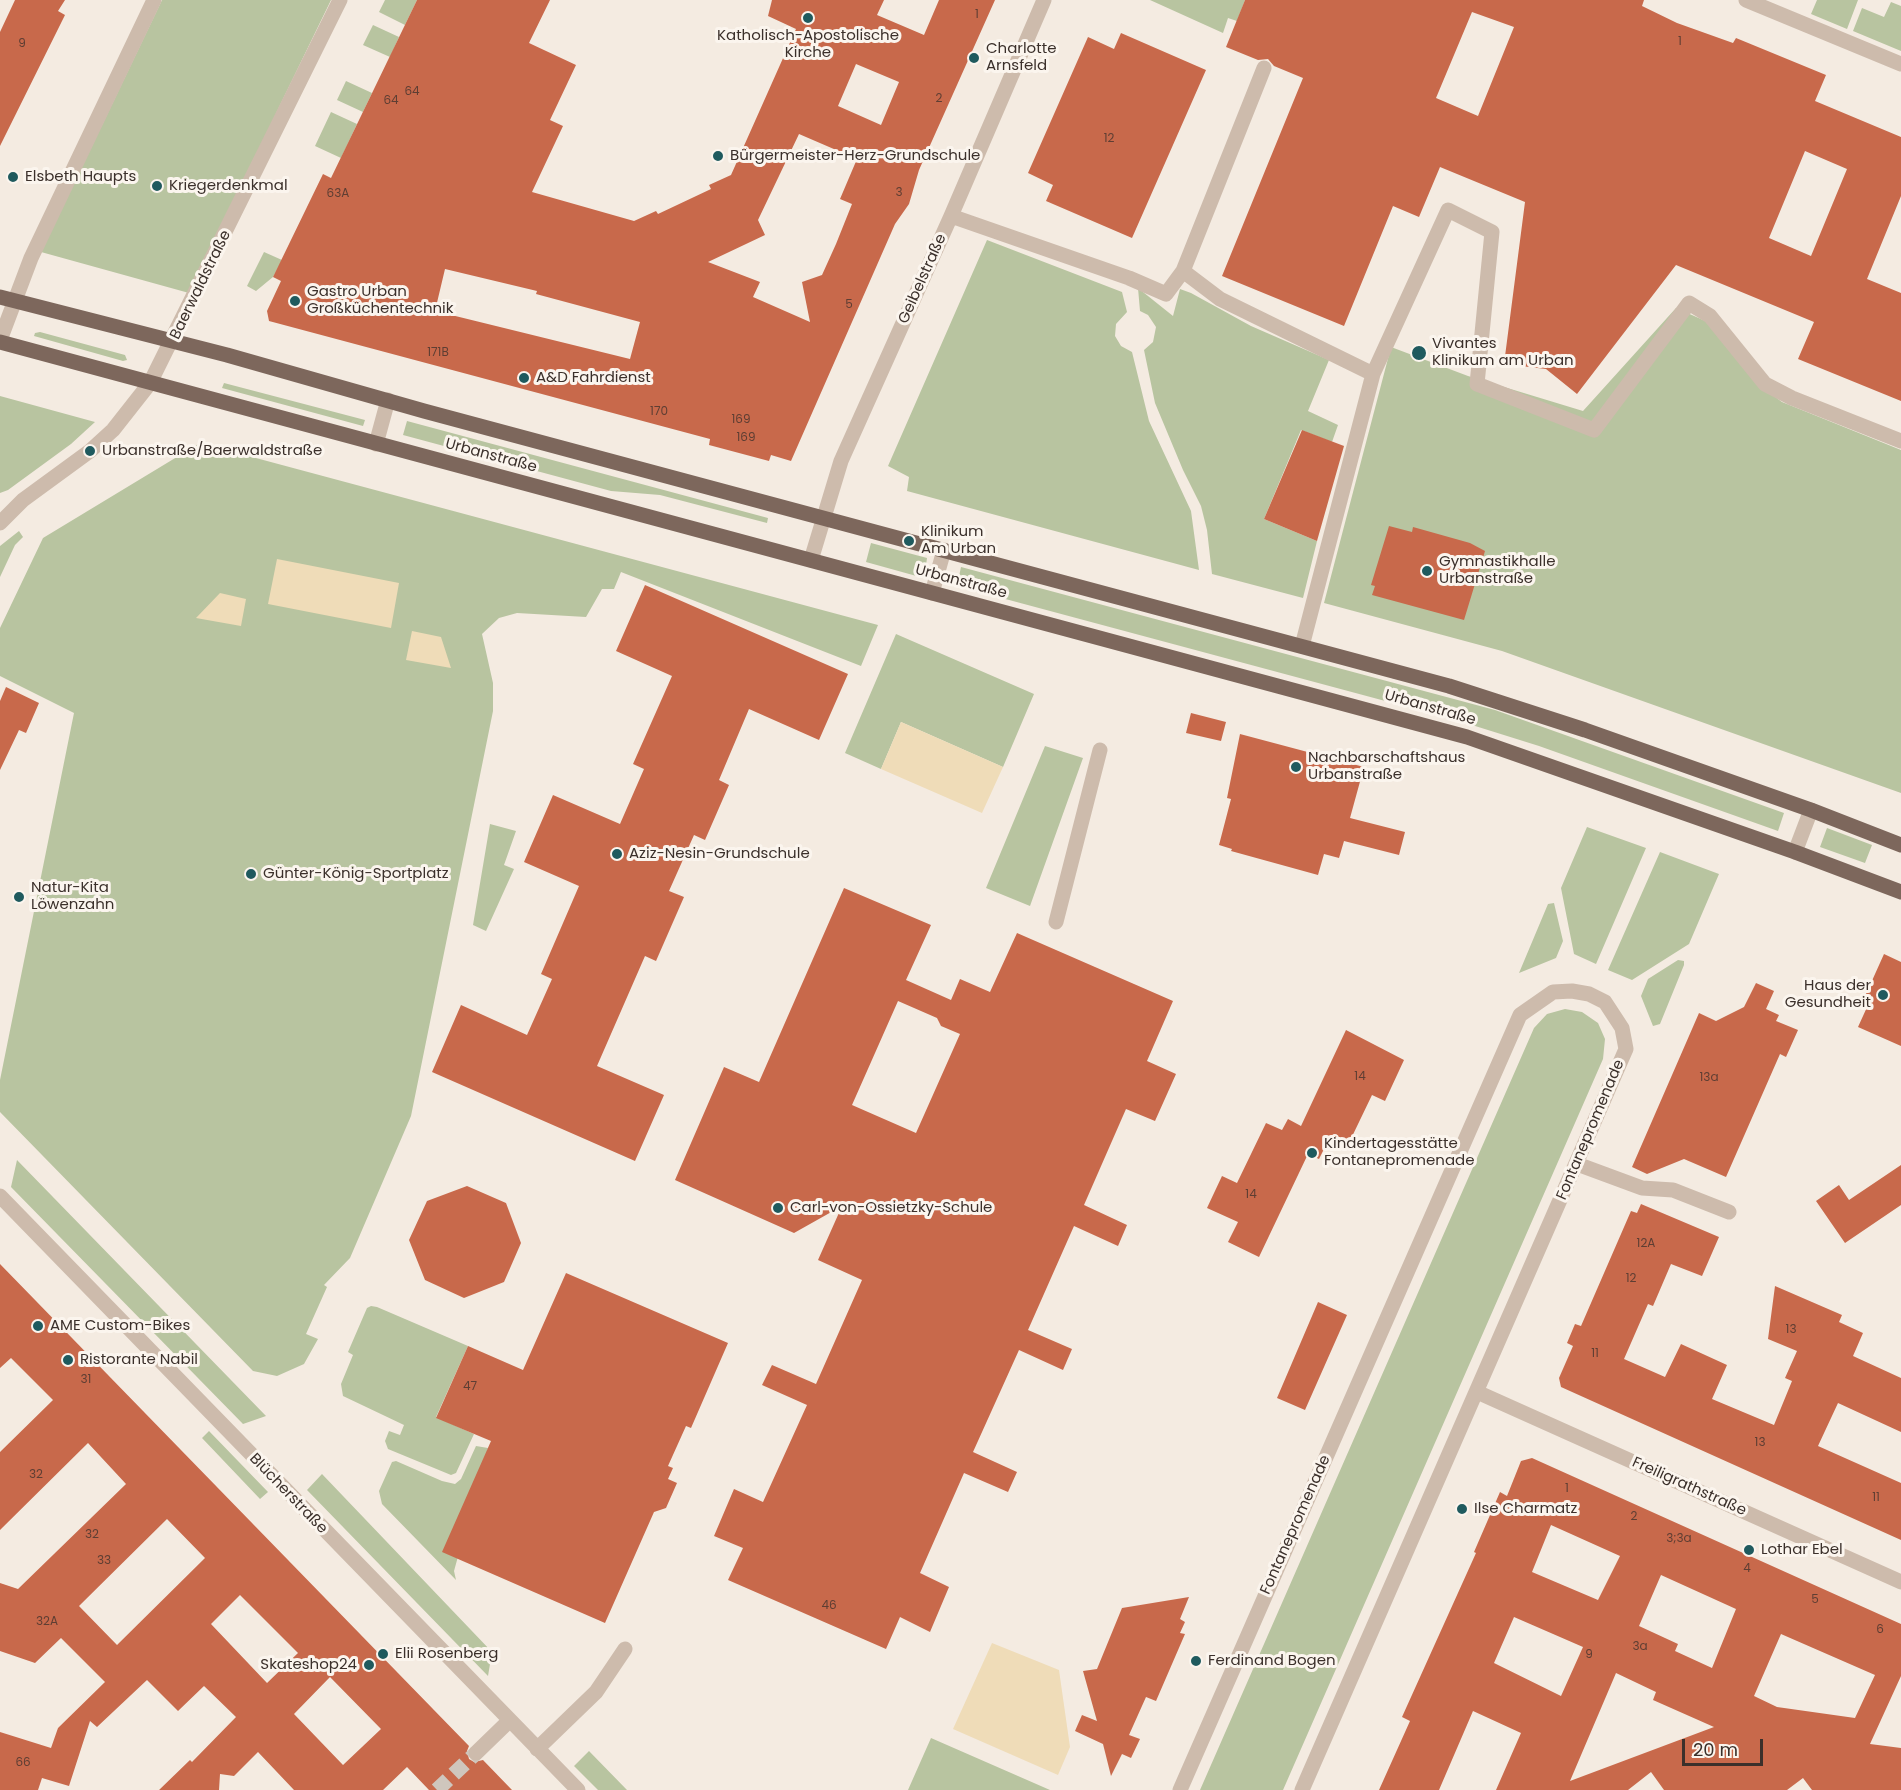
<!DOCTYPE html>
<html>
<head>
<meta charset="utf-8">
<style>
	body { margin:0 }
	#map { position:relative; width:1901px; height:1790px; overflow:hidden; background:#f4ebe1; font-family:Poppins,sans-serif }
	canvas { display:block }
	.scale { position:absolute; left:1682px; top:1739px; width:81px; height:27px; box-sizing:border-box; border:3px solid #3b302b; border-top:0; padding-left:8px; font-size:18px; line-height:21px; white-space:nowrap; color:#3b302b; -webkit-text-stroke:4px #fbf5ee; paint-order:stroke }
</style>
</head>
<body>
<div id="map">
<canvas width="1901" height="1790"></canvas>
<div class="scale">20 m</div>
</div>
<script>
const ctx = document.querySelector('canvas').getContext('2d');
ctx.lineJoin = 'round';
function paint(path, color) { ctx.fillStyle = color; ctx.fill(path, 'evenodd'); }
const toPath = rows => new Path2D(rows.map(r => 'M' + r).join(''));
function stroke(path, color, width, dash) { ctx.strokeStyle = color; ctx.lineWidth = width; ctx.lineCap = dash ? 'butt' : 'round'; ctx.setLineDash(dash || []); ctx.stroke(path); }
function drawText(font, color, halo, rows, align = 'center') {
  ctx.font = font + ' Poppins,sans-serif'; ctx.lineWidth = 6; ctx.setLineDash([]); ctx.textBaseline = 'middle'; ctx.strokeStyle = halo; ctx.fillStyle = color; for (const [text, x, y, turn = 0] of rows) {
    ctx.save(); ctx.translate(x, y); ctx.rotate((+turn || 0) * Math.PI / 180); ctx.textAlign = isNaN(turn) ? turn : align; if (halo) ctx.strokeText(text, 0, 0); ctx.fillText(text, 0, 0); ctx.restore();
  }
}
paint(toPath([
	[162,0,331,0,189,293,41,252],
	[385,0,417,0,405,25,379,12],
	[1150,0,1245,0,1237,21,1228,18,1223,33],
	[1817,0,1858,0,1847,29,1811,14],
	[1891,2,1901,6,1901,51,1853,31,1862,8,1884,17],
	[373,25,399,37,390,57,363,45],
	[346,81,372,93,363,112,337,100],
	[331,112,357,124,341,158,315,146],
	[987,240,1122,292,1127,312,1116,324,1115,336,1121,346,1132,352,1149,421,1191,511,1199,570,907,491,909,477,888,466],
	[264,252,282,260,273,277,256,291,247,286],
	[1138,288,1173,316,1180,289,1191,293,1251,326,1329,360,1308,411,1338,425,1332,442,1301,430,1264,519,1317,541,1303,598,1212,574,1207,530,1201,506,1183,470,1155,403,1144,350,1153,342,1156,327,1148,315,1140,311],
	[1676,308,1710,323,1758,384,1782,402,1901,450,1901,793,1502,651,1324,603,1391,347,1468,376,1583,411],
	[40,332,125,355,127,360,123,361,34,336,35,333],
	[224,383,365,420,363,426,222,388],
	[0,396,95,422,71,444,8,490,0,493],
	[407,421,768,518,767,523,660,495,611,491,403,435],
	[200,443,878,625,861,666,621,572,614,589,602,589,586,617,517,613,499,618,482,634,493,683,493,711,411,1116,350,1258,324,1285,327,1287,306,1334,318,1339,304,1364,277,1376,253,1371,0,1112,0,1080,74,713,0,676,0,628,43,538],
	[19,531,23,537,15,545,0,577,0,546],
	[871,543,927,558,925,573,920,577,866,562],
	[961,567,1495,710,1784,813,1778,831,1539,746,1456,720,957,586],
	[896,634,1034,694,1003,767,901,722,881,769,845,753],
	[1045,746,1083,758,1030,906,986,888],
	[490,824,516,831,504,865,514,869,486,931,473,925],
	[1587,827,1646,848,1596,964,1574,954,1561,888],
	[1827,828,1872,845,1865,863,1820,847],
	[1660,852,1719,874,1689,944,1632,980,1608,970],
	[1554,903,1563,941,1556,958,1519,973,1548,904],
	[1678,960,1684,961,1684,965,1660,1024,1653,1026,1641,996,1648,979],
	[1565,1009,1582,1012,1598,1023,1605,1039,1603,1059,1283,1790,1200,1790,1534,1028,1547,1014],
	[17,1160,266,1416,243,1424,11,1187],
	[371,1306,377,1307,468,1346,436,1417,474,1434,456,1473,451,1475,388,1449,385,1441,389,1431,400,1435,404,1425,343,1396,341,1384,353,1355,348,1352,367,1308],
	[209,1431,268,1492,260,1499,202,1438],
	[476,1446,488,1448,454,1571,456,1580,382,1504,379,1491,392,1462,396,1461,442,1481,455,1484,461,1479],
	[322,1474,492,1652,488,1676,307,1490],
	[931,1738,1050,1790,908,1790],
	[589,1751,627,1790,598,1790,574,1766]
]), '#b8c4a0');
paint(toPath([
	[277,559,399,583,391,628,268,604],
	[220,593,246,599,241,626,196,618],
	[412,631,441,637,451,668,406,660],
	[901,722,1003,767,982,813,881,769],
	[992,1643,1059,1670,1070,1747,1058,1775,953,1729]
]), '#efdcb8');
paint(toPath([
	[15,0,65,0,58,11,65,15,0,146,0,32],
	[417,0,550,0,529,43,576,65,550,120,563,126,532,192,634,221,656,211,658,214,711,189,709,185,731,175,796,29,768,16,772,0,884,0,877,15,924,35,939,0,995,0,919,170,909,204,895,224,791,461,771,455,769,461,709,445,710,439,269,321,267,311,281,281,273,277,323,174,331,178],
	[856,64,899,82,881,125,838,106],
	[799,134,857,159,840,199,852,204,836,244,822,275,802,282,810,322,753,297,760,282,708,262,765,235,758,220],
	[445,269,537,291,536,294,640,322,630,359,435,311],
	[1245,0,1644,0,1642,6,1677,23,1733,43,1736,38,1826,75,1815,101,1901,137,1901,196,1867,279,1901,293,1901,401,1798,359,1814,322,1676,265,1577,394,1546,369,1504,364,1525,202,1440,167,1419,217,1393,206,1344,326,1222,276,1303,78,1274,66,1268,59,1258,60,1226,47],
	[1472,12,1514,27,1478,116,1436,98],
	[1805,151,1847,169,1811,256,1769,238],
	[1121,33,1206,70,1132,238,1046,201,1053,185,1028,173,1088,37,1114,49],
	[1302,430,1344,446,1317,541,1264,519],
	[1389,526,1412,532,1413,527,1470,543,1485,551,1464,620,1372,595,1375,586,1371,585],
	[645,585,848,674,819,740,749,709,719,780,729,785,705,840,694,835,669,891,684,897,656,961,645,956,597,1066,664,1095,635,1161,432,1072,461,1005,527,1035,552,979,541,974,579,886,524,862,553,795,620,824,644,769,633,764,672,676,616,651],
	[6,687,39,703,26,733,19,730,0,770,0,701],
	[1191,713,1226,722,1221,741,1186,733],
	[1240,734,1364,767,1350,818,1405,832,1399,855,1344,841,1339,858,1324,854,1318,875,1231,851,1232,849,1219,845,1231,799,1227,798],
	[844,888,931,925,906,980,951,1000,960,979,990,992,1017,933,1173,1001,1147,1061,1176,1074,1155,1121,1126,1109,1084,1205,1127,1225,1118,1246,1074,1226,1028,1330,1072,1349,1063,1370,1019,1350,973,1452,1017,1472,1008,1492,964,1473,920,1573,949,1587,930,1632,900,1617,886,1649,728,1580,743,1548,714,1536,734,1489,763,1502,807,1405,762,1385,772,1365,816,1384,862,1280,818,1260,842,1206,794,1233,675,1180,724,1067,759,1082],
	[898,1001,937,1018,941,1026,960,1034,916,1133,852,1105],
	[1884,954,1901,962,1901,1046,1858,1027,1868,1005,1862,1003],
	[1756,983,1774,991,1766,1009,1779,1015,1776,1021,1798,1030,1786,1057,1780,1054,1726,1177,1684,1159,1647,1174,1632,1167,1699,1013,1716,1021,1744,1007],
	[1346,1030,1404,1060,1385,1101,1372,1095,1347,1147,1329,1139,1319,1159,1308,1154,1259,1257,1228,1242,1238,1222,1207,1208,1222,1176,1237,1183,1266,1123,1282,1130,1288,1119,1301,1126],
	[1901,1165,1901,1205,1845,1243,1816,1201,1839,1185,1849,1200],
	[467,1186,506,1203,521,1243,504,1282,464,1298,425,1280,409,1240,427,1201],
	[1641,1204,1719,1237,1702,1276,1671,1264,1653,1306,1648,1304,1624,1359,1665,1377,1681,1344,1727,1365,1712,1399,1774,1425,1792,1381,1785,1378,1797,1351,1768,1339,1775,1286,1842,1315,1839,1322,1863,1333,1853,1356,1901,1378,1901,1432,1838,1403,1818,1446,1901,1483,1901,1540,1561,1387,1559,1378,1573,1346,1567,1343,1575,1324,1581,1326,1631,1211,1637,1213],
	[0,1264,469,1746,467,1751,469,1759,474,1762,483,1760,512,1790,429,1790,407,1767,383,1790,294,1790,258,1752,234,1776,220,1774,219,1790,159,1790,190,1760,192,1762,236,1717,204,1686,178,1711,147,1680,97,1727,90,1721,69,1786,42,1778,38,1790,0,1790,0,1732,51,1748,58,1728,105,1682,61,1638,35,1663,0,1651,0,1583,18,1589,126,1484,88,1443,0,1530,0,1452,53,1400,11,1358,0,1368],
	[167,1519,205,1558,117,1645,79,1606],
	[240,1595,298,1653,267,1683,211,1624],
	[330,1677,381,1729,343,1765,294,1714],
	[566,1273,728,1343,691,1428,686,1426,668,1466,673,1468,668,1479,677,1483,666,1508,654,1512,605,1623,442,1552,491,1441,436,1418,468,1346,523,1370],
	[1318,1302,1347,1315,1305,1410,1277,1398],
	[1532,1458,1901,1624,1901,1676,1870,1744,1901,1748,1901,1790,1812,1790,1803,1778,1787,1790,1664,1790,1651,1772,1628,1790,1496,1790,1521,1733,1473,1711,1439,1790,1379,1790,1410,1721,1402,1717,1476,1553,1474,1552,1500,1492,1507,1496,1521,1461],
	[1551,1525,1620,1556,1598,1600,1532,1572],
	[1661,1575,1736,1609,1712,1668,1675,1651,1678,1644,1639,1626],
	[1514,1617,1583,1647,1561,1696,1494,1663],
	[1781,1634,1875,1675,1855,1718,1777,1707,1754,1696],
	[1616,1673,1656,1692,1653,1700,1714,1727,1570,1781],
	[1189,1597,1180,1619,1185,1622,1180,1633,1185,1634,1156,1701,1146,1697,1129,1735,1140,1739,1131,1758,1122,1754,1111,1776,1103,1744,1075,1731,1082,1715,1097,1721,1083,1671,1097,1669,1122,1608]
]), '#c8694b');
stroke(toPath([
	[437,1790,476,1753]
]), '#cfc6bd', 15, [15, 8]);
stroke(toPath([
	[1746,0,1901,64],
	[1264,68,1183,271,1220,299,1373,374,1448,210,1492,232,1477,384,1594,430,1689,303,1710,316,1765,384,1792,398,1901,441],
	[951,216,1129,278,1166,294,1183,271],
	[0,340,31,258,154,0],
	[376,444,388,400],
	[0,523,23,500,90,451,113,430,150,383,340,0],
	[811,560,841,461,951,216,1044,0],
	[932,593,944,550],
	[1302,646,1373,374],
	[1795,852,1811,810],
	[1056,922,1100,750],
	[1577,1164,1642,1188,1673,1190,1729,1212],
	[0,1196,578,1790],
	[1477,1392,1901,1582],
	[537,1749,596,1692,625,1649],
	[476,1753,509,1721],
	[1180,1790,1520,1015,1553,992,1572,991,1589,994,1605,1002,1622,1028,1626,1049,1302,1790]
]), '#cdbbac', 15);
stroke(toPath([
	[0,297,227,355,424,411,1449,686,1585,730,1811,810,1901,845],
	[0,342,1467,737,1795,852,1901,892]
]), '#7d675c', 15);
for (const [x, y, r, color] of [
	[808,18,6,"#1f5a5e"],
	[974,58,6,"#1f5a5e"],
	[718,156,6,"#1f5a5e"],
	[13,177,6,"#1f5a5e"],
	[157,186,6,"#1f5a5e"],
	[295,301,6,"#1f5a5e"],
	[1419,353,8,"#1f5a5e"],
	[524,378,6,"#1f5a5e"],
	[90,451,6,"#1f5a5e"],
	[909,541,6,"#1f5a5e"],
	[1427,571,6,"#1f5a5e"],
	[1296,767,6,"#1f5a5e"],
	[617,854,6,"#1f5a5e"],
	[251,874,6,"#1f5a5e"],
	[19,897,6,"#1f5a5e"],
	[1883,995,6,"#1f5a5e"],
	[1312,1153,6,"#1f5a5e"],
	[778,1208,6,"#1f5a5e"],
	[38,1326,6,"#1f5a5e"],
	[68,1360,6,"#1f5a5e"],
	[1462,1509,6,"#1f5a5e"],
	[1749,1550,6,"#1f5a5e"],
	[383,1654,6,"#1f5a5e"],
	[1196,1661,6,"#1f5a5e"],
	[369,1665,6,"#1f5a5e"]
]) { const dot = new Path2D(); dot.arc(x, y, r, 0, 2 * Math.PI); ctx.fillStyle = color; ctx.fill(dot); stroke(dot, '#fbf5ee', 2); }
drawText('12px', '#5e3e33', null, [
	["1",977,15],
	["1",1680,42],
	["9",22,44],
	["64",412,92],
	["2",939,99],
	["64",391,101],
	["12",1109,139],
	["3",899,193],
	["63A",338,194],
	["5",849,305],
	["171B",438,353],
	["170",659,412],
	["169",741,420],
	["169",746,438],
	["14",1360,1077],
	["13a",1709,1078],
	["14",1251,1195],
	["12A",1646,1244],
	["12",1631,1279],
	["13",1791,1330],
	["11",1595,1354],
	["31",86,1380],
	["47",470,1387],
	["13",1760,1443],
	["32",36,1475],
	["1",1567,1489],
	["11",1876,1498],
	["2",1634,1517],
	["32",92,1535],
	["3;3a",1679,1539],
	["33",104,1561],
	["4",1747,1569],
	["5",1815,1600],
	["46",829,1606],
	["32A",47,1622],
	["6",1880,1630],
	["3a",1640,1647],
	["9",1589,1655],
	["66",23,1763]
]);
drawText('15px', '#3b302b', '#fbf5ee', [
	["Katholisch-Apostolische",808,36,"center"],
	["Kirche",808,53,"center"],
	["Charlotte",986,49],
	["Arnsfeld",986,66],
	["Bürgermeister-Herz-Grundschule",730,156],
	["Elsbeth Haupts",25,177],
	["Kriegerdenkmal",169,186],
	["Gastro Urban",307,292],
	["Großküchentechnik",307,309],
	["Vivantes",1432,344],
	["Klinikum am Urban",1432,361],
	["A&D Fahrdienst",536,378],
	["Urbanstraße/Baerwaldstraße",102,451],
	["Klinikum",921,532],
	["Am Urban",921,549],
	["Gymnastikhalle",1439,562],
	["Urbanstraße",1439,579],
	["Nachbarschaftshaus",1308,758],
	["Urbanstraße",1308,775],
	["Aziz-Nesin-Grundschule",629,854],
	["Günter-König-Sportplatz",263,874],
	["Natur-Kita",31,888],
	["Löwenzahn",31,905],
	["Haus der",1871,986,"right"],
	["Gesundheit",1871,1003,"right"],
	["Kindertagesstätte",1324,1144],
	["Fontanepromenade",1324,1161],
	["Carl-von-Ossietzky-Schule",790,1208],
	["AME Custom-Bikes",50,1326],
	["Ristorante Nabil",80,1360],
	["Ilse Charmatz",1474,1509],
	["Lothar Ebel",1761,1550],
	["Elii Rosenberg",395,1654],
	["Ferdinand Bogen",1208,1661],
	["Skateshop24",357,1665,"right"]
], 'left');
drawText('15px', '#3b302b', '#fbf5ee', [
	["Geibelstraße",923,279,-66],
	["Baerwaldstraße",201,285,-64],
	["Urbanstraße",491,456,15],
	["Urbanstraße",961,582,15],
	["Urbanstraße",1430,708,16],
	["Fontanepromenade",1591,1130,-67],
	["Freiligrathstraße",1689,1487,24],
	["Blücherstraße",288,1494,46],
	["Fontanepromenade",1296,1525,-66]
]);
</script>
</body>
</html>
